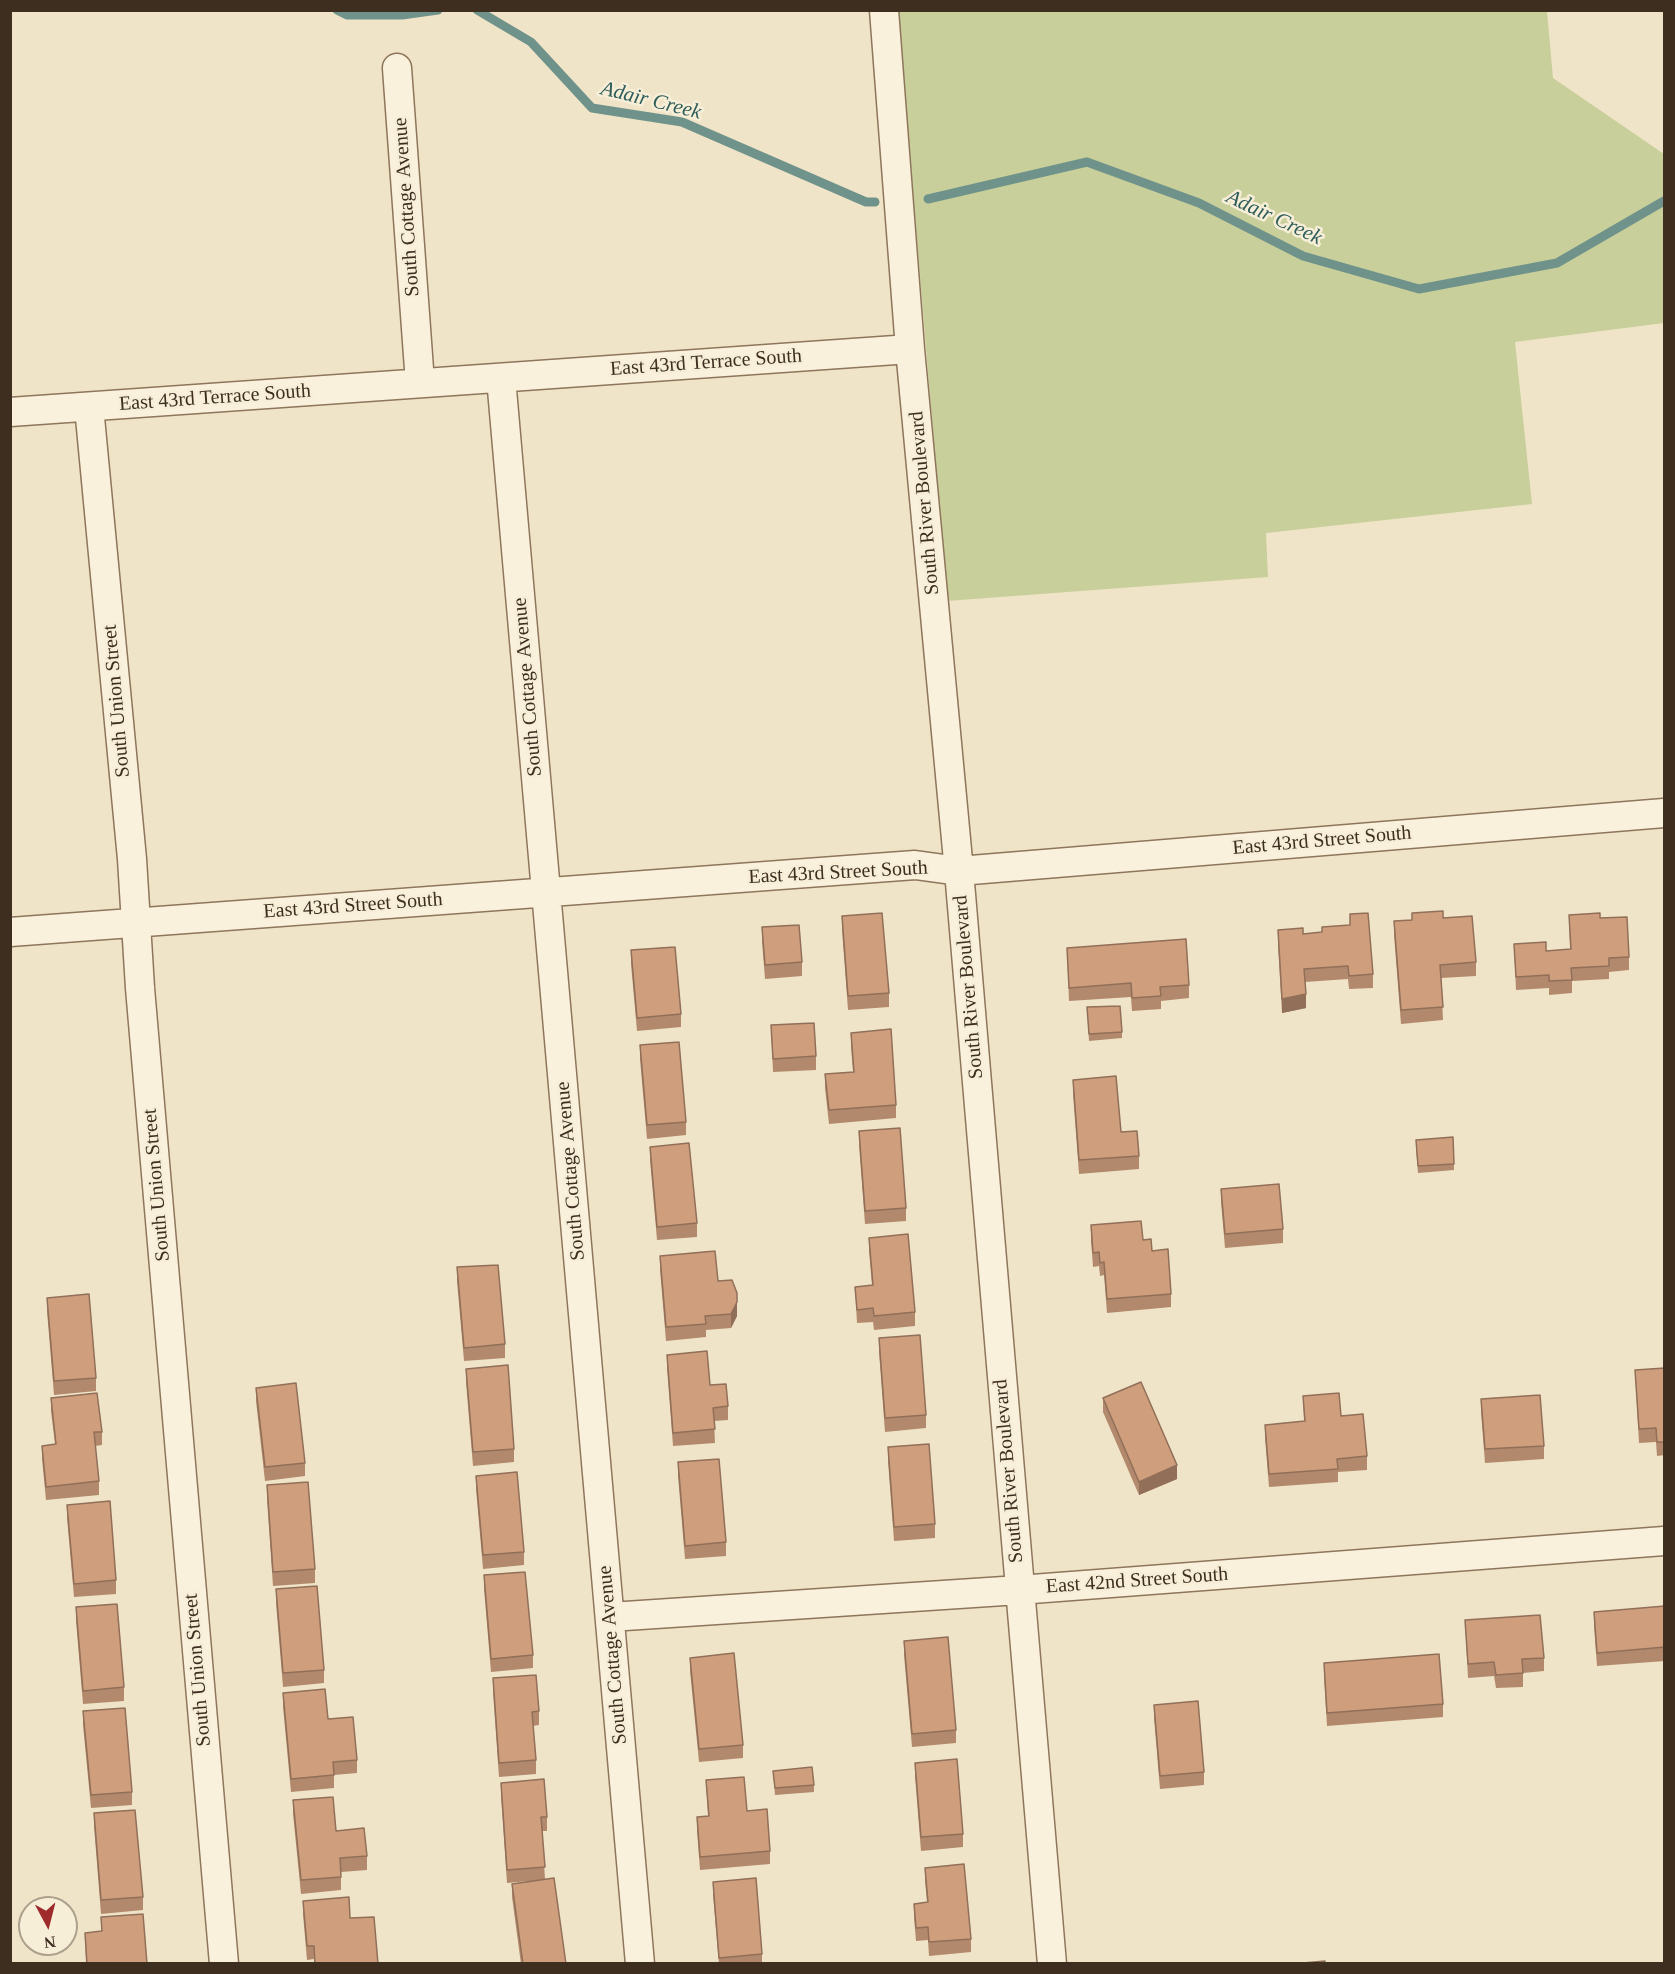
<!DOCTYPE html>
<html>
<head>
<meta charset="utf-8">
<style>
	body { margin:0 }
	#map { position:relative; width:1675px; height:1974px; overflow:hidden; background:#f0e4c8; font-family:"Times New Roman",serif }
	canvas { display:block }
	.frame { position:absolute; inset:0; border:12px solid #3d2e20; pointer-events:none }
	.north { position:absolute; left:18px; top:1896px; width:60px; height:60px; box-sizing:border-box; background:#f7eed8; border:2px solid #ada18e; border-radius:50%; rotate:173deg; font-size:16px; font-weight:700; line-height:24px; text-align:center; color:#3d2e20 }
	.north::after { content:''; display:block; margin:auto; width:21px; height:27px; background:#9e2a2b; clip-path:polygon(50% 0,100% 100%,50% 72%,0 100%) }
</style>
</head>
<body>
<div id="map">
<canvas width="1675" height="1974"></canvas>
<div class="frame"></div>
<div class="north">N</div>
</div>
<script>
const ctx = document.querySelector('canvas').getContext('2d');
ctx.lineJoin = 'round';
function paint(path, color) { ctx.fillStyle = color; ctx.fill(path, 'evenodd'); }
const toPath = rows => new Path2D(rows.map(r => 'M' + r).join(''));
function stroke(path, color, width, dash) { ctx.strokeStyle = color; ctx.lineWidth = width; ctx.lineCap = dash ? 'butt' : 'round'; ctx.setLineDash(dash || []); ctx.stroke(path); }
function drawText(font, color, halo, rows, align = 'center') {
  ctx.font = font + ' "Times New Roman",serif'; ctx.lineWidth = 5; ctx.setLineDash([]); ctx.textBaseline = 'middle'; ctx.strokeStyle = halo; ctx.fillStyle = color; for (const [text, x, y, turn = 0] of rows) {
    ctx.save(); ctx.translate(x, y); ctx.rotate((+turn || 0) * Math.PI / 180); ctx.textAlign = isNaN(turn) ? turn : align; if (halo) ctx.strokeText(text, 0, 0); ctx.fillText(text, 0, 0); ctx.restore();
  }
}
paint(toPath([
	[898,11,1547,11,1553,78,1664,154,1664,323,1515,342,1532,504,1266,533,1268,577,947,601]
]), '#c9cf9b');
stroke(toPath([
	[337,10,347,15,402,15,438,10],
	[477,10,531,42,592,108,682,122,866,202,875,202],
	[928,199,1087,162,1199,203,1303,256,1419,289,1557,263,1664,201]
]), '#6f938a', 9);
const street = toPath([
	[884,10,910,349,959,871,1052,1964],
	[397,68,420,383],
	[501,378,640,1964],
	[89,407,132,859,140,988,224,1964],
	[10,412,910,349],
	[10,932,915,865,959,871,1664,813],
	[610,1617,1019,1590,1664,1541]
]);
stroke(street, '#8d765c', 31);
stroke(street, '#faf1dc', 28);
paint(toPath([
	[1350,914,1373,974,1373,988,1349,989,1348,979,1305,982,1306,1008,1282,1013,1278,944,1278,930,1303,934,1322,932,1350,925],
	[1569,915,1600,918,1629,957,1629,970,1609,972,1609,979,1572,981,1572,993,1549,995,1549,988,1516,990,1514,944,1546,951,1570,949],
	[842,916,889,993,889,1007,848,1010,842,930],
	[1443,918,1476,962,1476,976,1441,978,1443,1020,1401,1024,1394,935,1394,921],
	[762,927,802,962,802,976,765,979,762,941],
	[1067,948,1189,985,1189,998,1161,1001,1161,1009,1132,1011,1131,997,1069,1001],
	[631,950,681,1014,681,1027,637,1031,631,964],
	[1087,1007,1122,1032,1122,1038,1089,1041],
	[771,1025,816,1056,816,1070,773,1072],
	[851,1033,896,1105,896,1118,829,1124,825,1088,825,1074,853,1072,851,1046],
	[640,1045,686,1122,686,1135,647,1139,640,1059],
	[1073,1080,1121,1132,1139,1156,1139,1169,1079,1174,1073,1094],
	[859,1131,906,1208,906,1221,865,1224,859,1145],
	[1453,1137,1454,1170,1418,1173,1416,1146],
	[650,1147,697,1223,697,1237,657,1240,650,1160],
	[1221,1189,1283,1229,1283,1243,1225,1248,1221,1202],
	[1091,1225,1143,1240,1152,1251,1171,1294,1171,1307,1107,1313,1104,1275,1100,1276,1099,1266,1093,1267,1091,1239],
	[869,1238,915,1312,915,1326,874,1330,873,1322,857,1323,855,1287,872,1285,869,1251],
	[660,1256,718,1281,737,1293,737,1316,731,1328,706,1330,706,1337,666,1341,660,1270],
	[457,1267,505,1344,505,1358,464,1361,457,1281],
	[47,1298,96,1378,96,1391,54,1395,47,1311],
	[879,1338,926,1415,926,1428,885,1432,879,1352],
	[667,1355,710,1385,728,1406,728,1420,714,1421,715,1443,673,1446,667,1368],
	[1665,1368,1665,1455,1657,1456,1656,1442,1639,1443,1635,1370],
	[466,1369,514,1449,514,1462,473,1466,466,1382],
	[256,1388,305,1463,305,1476,265,1481,256,1401],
	[1303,1396,1341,1416,1367,1456,1367,1470,1338,1472,1338,1482,1269,1487,1265,1438,1265,1425,1304,1421],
	[51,1398,102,1432,102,1445,95,1446,99,1481,99,1495,46,1500,42,1459,42,1446,55,1444,51,1411],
	[1103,1398,1177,1479,1139,1495,1103,1412],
	[1481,1399,1544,1446,1544,1459,1485,1463,1481,1412],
	[888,1447,935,1524,935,1538,894,1541,888,1461],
	[678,1462,726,1542,726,1556,685,1559,678,1476],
	[476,1476,524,1552,524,1565,483,1569,476,1489],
	[267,1485,315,1569,315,1583,273,1586,267,1499],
	[67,1505,116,1580,116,1594,74,1597,67,1518],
	[484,1575,533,1655,533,1668,491,1672,484,1589],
	[276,1589,324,1670,324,1683,283,1687,276,1603],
	[1665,1606,1665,1661,1597,1666,1594,1626,1594,1612],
	[76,1607,124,1687,124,1701,83,1704,76,1621],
	[1465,1620,1544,1658,1544,1671,1523,1673,1523,1687,1496,1688,1494,1676,1468,1678],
	[904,1641,956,1730,956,1743,912,1747,904,1655],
	[690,1658,743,1745,743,1758,699,1762,690,1671],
	[1324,1663,1443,1704,1443,1717,1327,1726,1324,1677],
	[493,1678,539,1711,539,1725,533,1726,536,1760,536,1774,499,1777,493,1692],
	[283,1693,328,1719,357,1760,357,1773,334,1775,334,1788,291,1792,283,1707],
	[1154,1705,1204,1772,1204,1785,1160,1789,1154,1718],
	[83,1711,132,1792,132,1805,91,1808,83,1725],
	[915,1763,963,1834,963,1847,921,1851,915,1776],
	[773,1771,814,1785,814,1792,775,1795],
	[706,1780,770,1851,770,1864,700,1870,697,1830,697,1817,708,1816],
	[501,1783,547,1817,547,1831,542,1831,545,1879,566,1964,521,1964,512,1897,512,1884,529,1881,507,1883,501,1796],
	[293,1800,336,1831,367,1856,367,1870,341,1872,341,1890,301,1894,293,1814],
	[94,1813,143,1897,143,1910,101,1914,94,1826],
	[925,1868,971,1939,971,1952,929,1956,928,1940,916,1941,914,1917,914,1904,927,1902,925,1881],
	[713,1882,762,1954,762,1964,719,1964,713,1895],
	[303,1901,378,1964,314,1964,314,1959,307,1960,303,1914],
	[101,1917,147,1964,86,1964,85,1933,101,1931]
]), '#b2896c');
paint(toPath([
	[1306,994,1306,1008,1282,1013,1282,999],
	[737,1302,737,1316,731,1328,731,1314],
	[1177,1465,1177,1479,1139,1495,1139,1482]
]), '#916f58');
const building = toPath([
	[1443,911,1443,918,1472,916,1476,962,1440,965,1443,1007,1401,1010,1394,921,1412,920,1412,913,1443,911],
	[882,913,889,993,848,996,842,916,882,913],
	[1368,913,1373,974,1349,976,1348,966,1304,969,1306,994,1282,999,1278,930,1303,928,1303,934,1322,932,1322,927,1350,925,1350,914,1368,913],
	[1600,913,1600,918,1627,917,1629,957,1609,958,1609,966,1571,968,1572,980,1549,981,1549,975,1516,977,1514,944,1546,942,1546,951,1571,949,1569,915,1600,913],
	[799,925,802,962,765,965,762,927,799,925],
	[1186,939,1189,985,1160,987,1161,996,1132,998,1131,983,1069,988,1067,948,1186,939],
	[675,947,681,1014,637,1018,631,950,675,947],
	[1120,1006,1122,1032,1089,1034,1087,1007,1120,1006],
	[814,1023,816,1056,773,1059,771,1025,814,1023],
	[891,1029,896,1105,829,1110,825,1074,854,1072,851,1033,891,1029],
	[679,1042,686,1122,647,1125,640,1045,679,1042],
	[1116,1076,1121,1132,1137,1131,1139,1156,1079,1160,1073,1080,1116,1076],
	[900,1128,906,1208,865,1211,859,1131,900,1128],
	[1453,1137,1454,1164,1418,1166,1416,1140,1453,1137],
	[689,1143,697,1223,657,1227,650,1147,689,1143],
	[1279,1184,1283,1229,1225,1234,1221,1189,1279,1184],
	[1141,1221,1143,1240,1151,1239,1152,1251,1168,1249,1171,1294,1107,1299,1104,1262,1100,1263,1099,1252,1093,1253,1091,1225,1141,1221],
	[908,1234,915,1312,874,1316,873,1308,857,1310,855,1287,873,1285,869,1238,908,1234],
	[715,1251,718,1281,732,1280,737,1293,737,1302,731,1314,705,1316,706,1324,666,1327,660,1256,715,1251],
	[498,1265,505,1344,464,1348,457,1267,498,1265],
	[89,1294,96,1378,54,1381,47,1298,89,1294],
	[920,1335,926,1415,885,1418,879,1338,920,1335],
	[707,1351,710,1385,726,1384,728,1406,713,1408,715,1429,673,1433,667,1355,707,1351],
	[508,1365,514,1449,473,1452,466,1369,508,1365],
	[1665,1368,1665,1442,1657,1442,1656,1428,1639,1429,1635,1370,1665,1368],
	[1141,1382,1177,1465,1139,1482,1103,1398,1141,1382],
	[296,1383,305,1463,265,1467,256,1388,296,1383],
	[97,1393,102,1432,94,1432,99,1481,46,1487,42,1446,56,1444,51,1398,97,1393],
	[1339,1393,1341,1416,1363,1414,1367,1456,1337,1459,1338,1469,1269,1474,1265,1425,1305,1421,1303,1396,1339,1393],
	[1540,1395,1544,1446,1485,1449,1481,1399,1540,1395],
	[929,1444,935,1524,894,1527,888,1447,929,1444],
	[719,1459,726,1542,685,1546,678,1462,719,1459],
	[517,1472,524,1552,483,1555,476,1476,517,1472],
	[308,1482,315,1569,273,1572,267,1485,308,1482],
	[110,1501,116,1580,74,1584,67,1505,110,1501],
	[525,1572,533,1655,491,1659,484,1575,525,1572],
	[317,1586,324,1670,283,1673,276,1589,317,1586],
	[117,1604,124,1687,83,1691,76,1607,117,1604],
	[1665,1606,1665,1647,1597,1653,1594,1612,1665,1606],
	[1540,1615,1544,1658,1522,1659,1523,1673,1496,1675,1494,1662,1468,1664,1465,1620,1540,1615],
	[948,1637,956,1730,912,1734,904,1641,948,1637],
	[734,1653,743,1745,699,1749,690,1658,734,1653],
	[1439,1654,1443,1704,1327,1713,1324,1663,1439,1654],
	[536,1675,539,1711,532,1712,536,1760,499,1763,493,1678,536,1675],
	[325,1689,328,1719,353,1717,357,1760,333,1762,334,1775,291,1779,283,1693,325,1689],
	[1198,1701,1204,1772,1160,1776,1154,1705,1198,1701],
	[125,1708,132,1792,91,1795,83,1711,125,1708],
	[957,1759,963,1834,921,1837,915,1763,957,1759],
	[812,1767,814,1785,775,1788,773,1771,812,1767],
	[744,1777,747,1811,767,1809,770,1851,700,1857,697,1817,709,1816,706,1780,744,1777],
	[544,1779,547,1817,541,1817,545,1867,507,1870,501,1783,544,1779],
	[333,1797,336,1831,364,1828,367,1856,340,1858,341,1877,301,1880,293,1800,333,1797],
	[135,1810,143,1897,101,1900,94,1813,135,1810],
	[964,1864,971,1939,929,1942,928,1927,916,1928,914,1904,928,1902,925,1868,964,1864],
	[554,1878,566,1964,523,1964,512,1884,554,1878],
	[756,1878,762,1954,719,1958,713,1882,756,1878],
	[349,1897,350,1918,374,1917,378,1964,315,1964,314,1946,307,1946,303,1901,349,1897],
	[143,1914,147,1964,87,1964,85,1933,102,1931,101,1917,143,1914],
	[1325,1961,1325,1964,1292,1964,1325,1961]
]);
paint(building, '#cf9f7d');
stroke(building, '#916f58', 1.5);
drawText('20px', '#3d2e20', '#f7eed8', [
	["South Cottage Avenue",407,207,-94],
	["East 43rd Terrace South",706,363,-4],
	["East 43rd Terrace South",215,398,-4],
	["South River Boulevard",925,503,-95],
	["South Cottage Avenue",528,687,-95],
	["South Union Street",117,701,-95],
	["East 43rd Street South",1322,841,-5],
	["East 43rd Street South",838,873,-3],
	["East 43rd Street South",353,906,-4],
	["South River Boulevard",969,987,-95],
	["South Cottage Avenue",571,1171,-95],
	["South Union Street",157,1185,-95],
	["South River Boulevard",1009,1471,-95],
	["East 42nd Street South",1137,1581,-4],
	["South Cottage Avenue",613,1655,-95],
	["South Union Street",198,1670,-95]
]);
drawText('italic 21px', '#2f5d5a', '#f7eed8', [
	["Adair Creek",651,101,14],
	["Adair Creek",1274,218,25]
]);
</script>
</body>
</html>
